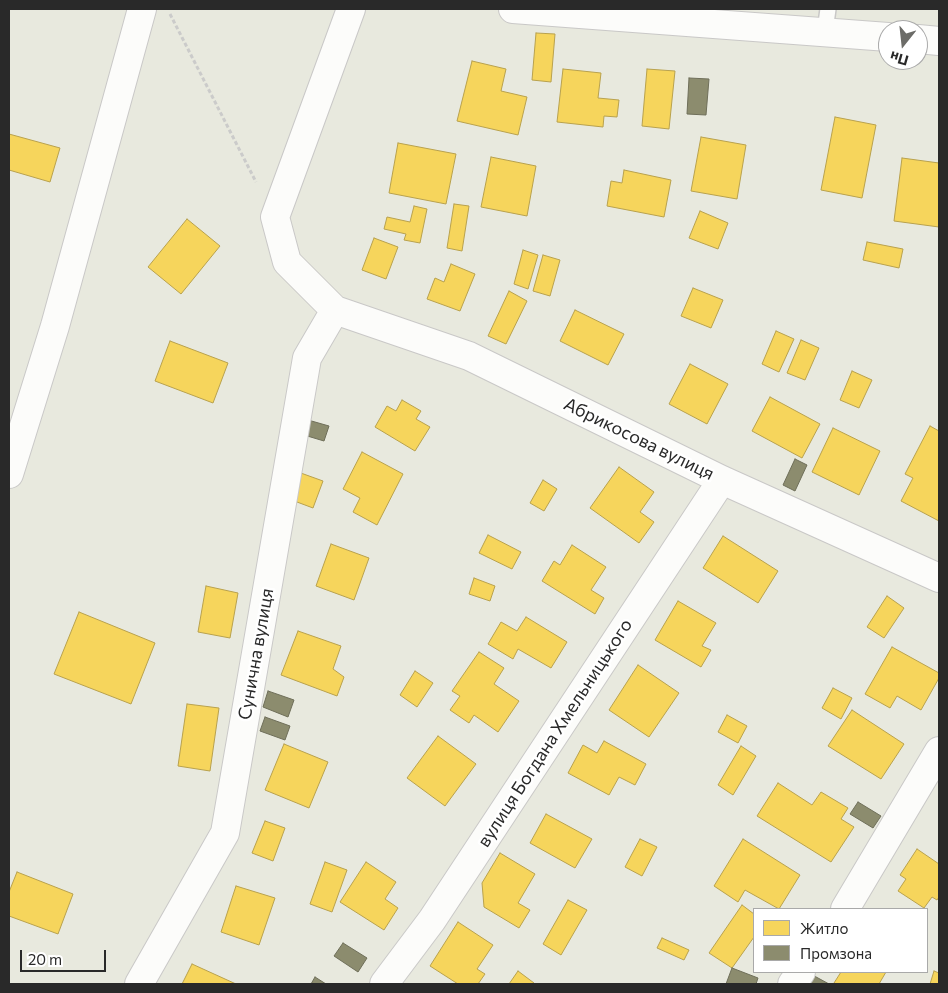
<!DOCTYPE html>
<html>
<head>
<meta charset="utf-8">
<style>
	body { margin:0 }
	#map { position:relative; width:948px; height:993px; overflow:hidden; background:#e8e9de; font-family:Commissioner,sans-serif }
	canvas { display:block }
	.frame { position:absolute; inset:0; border:10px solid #292929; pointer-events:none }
	.legend { position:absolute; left:753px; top:908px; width:175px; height:65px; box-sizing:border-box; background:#fff; border:1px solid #a9a9a9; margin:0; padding:6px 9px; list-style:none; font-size:15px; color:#292929 }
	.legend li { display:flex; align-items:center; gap:10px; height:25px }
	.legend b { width:25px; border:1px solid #a9a9a9 }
	.north { position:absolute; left:878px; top:20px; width:50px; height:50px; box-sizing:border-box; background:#fff; border:1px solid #a9a9a9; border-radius:50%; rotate:196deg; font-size:14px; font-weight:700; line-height:20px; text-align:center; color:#292929 }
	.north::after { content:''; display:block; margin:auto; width:18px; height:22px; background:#6c6c68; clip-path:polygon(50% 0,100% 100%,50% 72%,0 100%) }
	.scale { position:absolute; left:20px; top:950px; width:86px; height:22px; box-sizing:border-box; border:2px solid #292929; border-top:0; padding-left:6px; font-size:15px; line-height:18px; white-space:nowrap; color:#292929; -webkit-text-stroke:4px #fff; paint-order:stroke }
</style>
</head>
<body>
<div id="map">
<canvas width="948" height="993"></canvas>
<div class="frame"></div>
<ul class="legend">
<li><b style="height:14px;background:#f6d55c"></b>Житло</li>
<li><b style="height:14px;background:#8c8c6e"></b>Промзона</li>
</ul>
<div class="north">Пн</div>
<div class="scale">20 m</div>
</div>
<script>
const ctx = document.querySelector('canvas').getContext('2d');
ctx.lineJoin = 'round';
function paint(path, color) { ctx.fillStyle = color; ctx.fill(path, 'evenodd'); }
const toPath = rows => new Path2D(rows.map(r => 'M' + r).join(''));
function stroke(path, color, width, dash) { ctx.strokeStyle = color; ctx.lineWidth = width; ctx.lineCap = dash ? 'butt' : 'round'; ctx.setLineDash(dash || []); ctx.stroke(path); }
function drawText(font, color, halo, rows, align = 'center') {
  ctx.font = font + ' Commissioner,sans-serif'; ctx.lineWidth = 5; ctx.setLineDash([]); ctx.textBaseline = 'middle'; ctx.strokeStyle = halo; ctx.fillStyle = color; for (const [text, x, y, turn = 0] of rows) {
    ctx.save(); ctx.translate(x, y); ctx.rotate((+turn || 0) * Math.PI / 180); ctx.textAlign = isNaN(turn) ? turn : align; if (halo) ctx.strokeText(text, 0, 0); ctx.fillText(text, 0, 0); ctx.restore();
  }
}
const homes = toPath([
	[536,33,555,34,551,82,532,80,536,33],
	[472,61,506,69,501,91,527,97,518,135,457,121,472,61],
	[563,69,601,73,598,98,619,100,617,117,604,116,603,127,557,122,563,69],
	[647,69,675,71,669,129,642,126,647,69],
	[835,117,876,125,862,198,821,190,835,117],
	[9,134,60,148,50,182,9,170,9,134],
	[701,137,746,145,737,199,691,191,701,137],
	[398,143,456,154,446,204,389,193,398,143],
	[491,157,536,166,527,216,481,207,491,157],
	[902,158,939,163,939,227,894,221,902,158],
	[624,170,671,180,664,217,607,206,611,181,622,183,624,170],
	[454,204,469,206,462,251,447,248,454,204],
	[414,206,427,209,420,243,404,240,406,234,384,229,387,217,410,222,414,206],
	[700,211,728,223,718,249,689,238,700,211],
	[187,219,220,246,181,294,148,267,187,219],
	[374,238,398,247,386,279,362,270,374,238],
	[867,242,903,249,899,268,863,260,867,242],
	[523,250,538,255,528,289,514,284,523,250],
	[543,255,560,260,550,296,533,291,543,255],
	[451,264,475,274,460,311,427,299,435,278,444,282,451,264],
	[693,288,723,300,711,328,681,316,693,288],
	[509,291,527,301,506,344,488,336,509,291],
	[575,310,624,334,608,365,560,341,575,310],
	[776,331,794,339,779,372,762,364,776,331],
	[801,340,819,348,805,380,787,373,801,340],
	[170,341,228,363,213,403,155,381,170,341],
	[690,364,728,384,707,424,669,404,690,364],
	[852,371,872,380,859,408,840,400,852,371],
	[770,397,820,424,802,458,752,431,770,397],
	[402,400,421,411,416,419,430,427,415,451,375,427,387,406,396,411,402,400],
	[930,426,939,431,939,521,901,501,913,478,905,474,930,426],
	[833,428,880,451,859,495,812,472,833,428],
	[362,452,403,474,377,525,353,512,360,498,343,489,362,452],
	[619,467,654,492,640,512,654,522,639,543,590,508,619,467],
	[298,472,323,481,313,508,289,499,298,472],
	[543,480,557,489,544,511,530,503,543,480],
	[488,535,521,552,512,569,479,553,488,535],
	[723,536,778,571,758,603,703,568,723,536],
	[331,544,369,558,354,600,316,586,331,544],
	[572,545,606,567,591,590,604,598,595,614,542,581,554,561,560,565,572,545],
	[474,578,495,586,490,601,469,594,474,578],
	[206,586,238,593,230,638,198,632,206,586],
	[887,596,904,608,884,638,867,627,887,596],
	[678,601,716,623,702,646,711,650,701,667,655,640,678,601],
	[79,612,155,643,131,704,54,674,79,612],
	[526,617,567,642,551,668,518,649,513,659,488,644,501,622,517,631,526,617],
	[298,631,341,646,333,669,344,677,337,696,281,675,298,631],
	[892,647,939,673,939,678,921,710,897,696,890,708,865,694,892,647],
	[479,652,504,668,494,684,519,701,498,732,474,715,469,723,450,710,460,696,452,691,479,652],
	[638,665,679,693,649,737,609,710,638,665],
	[415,671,433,683,417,707,400,695,415,671],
	[833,688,852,698,841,719,822,708,833,688],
	[187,704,219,708,210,771,178,766,187,704],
	[852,710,904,744,881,779,828,746,852,710],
	[727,715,747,726,738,743,718,732,727,715],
	[438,736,476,764,445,806,407,778,438,736],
	[604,741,646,764,635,785,619,777,609,795,568,773,583,745,597,753,604,741],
	[284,744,328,762,309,808,265,790,284,744],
	[741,746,756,756,733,795,718,785,741,746],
	[778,783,812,805,821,792,848,808,841,819,854,827,831,862,757,816,778,783],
	[546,814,592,839,575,868,530,843,546,814],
	[265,821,285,828,273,861,252,853,265,821],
	[640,839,657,847,642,876,625,867,640,839],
	[743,839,800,875,779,909,745,890,738,902,714,886,743,839],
	[917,849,939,864,939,897,937,900,932,897,924,908,898,891,906,879,900,875,917,849],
	[500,853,535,874,518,903,530,910,519,928,484,907,482,883,500,853],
	[325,862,347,870,332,912,310,904,325,862],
	[366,862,396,882,385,899,398,908,384,930,340,902,366,862],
	[17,872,73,894,58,934,9,916,9,892,17,872],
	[236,886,275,898,259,945,221,932,236,886],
	[568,900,587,910,561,955,543,944,568,900],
	[742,905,754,914,754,937,732,968,709,953,742,905],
	[458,922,493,945,477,969,485,974,478,984,458,984,430,966,458,922],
	[662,938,689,950,684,960,657,948,662,938],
	[192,964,236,984,182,984,192,964],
	[518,971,534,983,533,984,509,984,518,971],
	[934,971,939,973,939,984,930,984,934,971],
	[841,972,886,972,879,984,836,984,834,983,841,972]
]);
paint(homes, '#f6d55c');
stroke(homes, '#b8a14d', 1);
const industry = toPath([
	[689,78,709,79,706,115,687,114,689,78],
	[308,420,329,426,324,441,304,435,308,420],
	[795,459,807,465,795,491,783,485,795,459],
	[268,691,294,700,288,717,263,707,268,691],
	[265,717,290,726,285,740,260,731,265,717],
	[858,802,881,816,873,828,850,814,858,802],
	[343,943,367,958,358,972,334,956,343,943],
	[732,968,758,978,756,984,726,984,732,968],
	[807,972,829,984,800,984,807,972],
	[315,977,326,984,311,984,315,977]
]);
paint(industry, '#8c8c6e');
stroke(industry, '#6e6e59', 1);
const service = toPath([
	[825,31,828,9]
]);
const minor = toPath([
	[351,9,275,217,287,262,335,310,469,356,722,480,939,578],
	[513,9,888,37],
	[918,39,939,41],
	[9,474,55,326,142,9],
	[845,909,939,751],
	[139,984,225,833,307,358,335,310],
	[384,984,432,920,722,480],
	[792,984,801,972]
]);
stroke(service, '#c9c8c7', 18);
stroke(minor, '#c9c8c7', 30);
stroke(toPath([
	[170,14,256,182]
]), '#cbcbca', 3, [4, 2.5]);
stroke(service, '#fcfcfa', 15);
stroke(minor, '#fcfcfa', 28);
drawText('18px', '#292929', '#fff', [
	["Абрикосова вулиця",639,439,26],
	["Сунична вулиця",256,654,-80],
	["вулиця Богдана Хмельницького",555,733,-57]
]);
</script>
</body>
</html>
